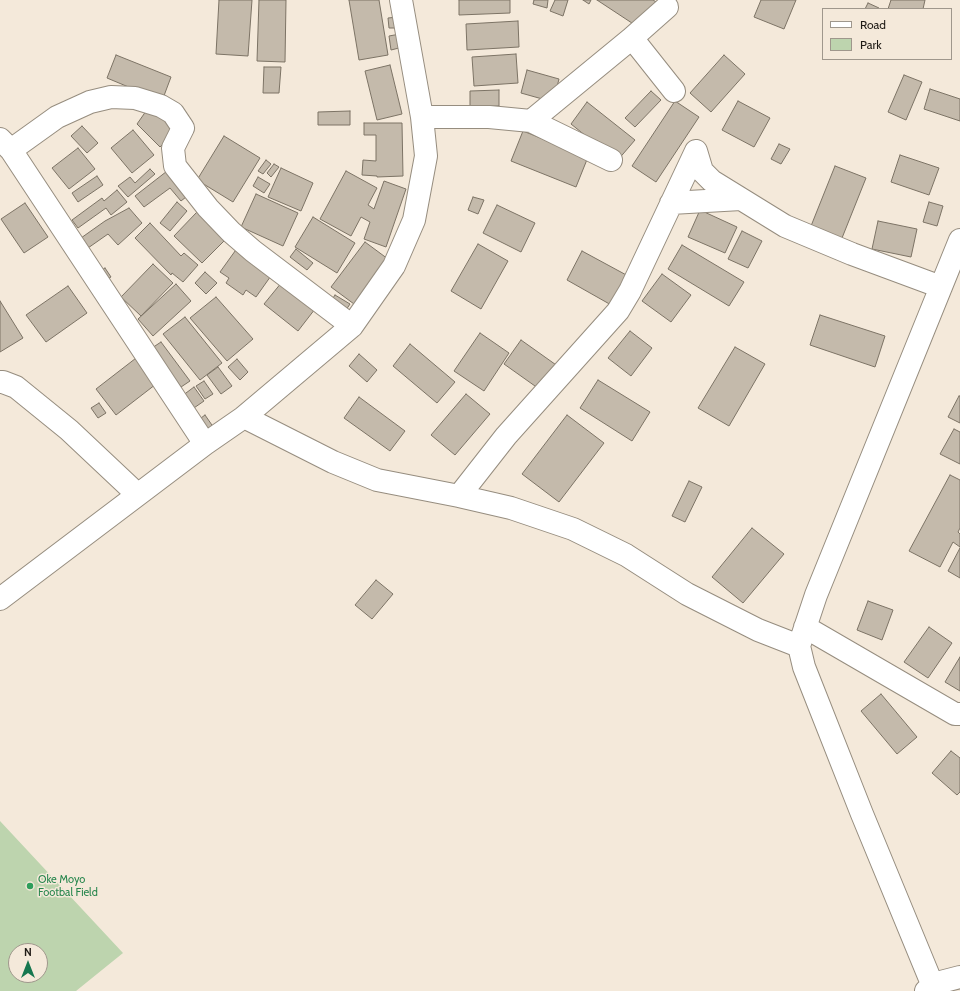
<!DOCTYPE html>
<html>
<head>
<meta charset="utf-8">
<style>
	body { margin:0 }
	#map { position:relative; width:960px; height:991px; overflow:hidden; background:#f4e9da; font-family:Cabin,sans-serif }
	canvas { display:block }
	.legend { position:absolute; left:822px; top:8px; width:130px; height:52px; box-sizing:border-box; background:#f4e9da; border:1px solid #9f978c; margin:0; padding:5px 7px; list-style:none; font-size:12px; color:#1f1b16 }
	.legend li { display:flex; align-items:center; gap:8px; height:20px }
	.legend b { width:20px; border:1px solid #9f978c }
	.north { position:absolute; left:8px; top:943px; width:40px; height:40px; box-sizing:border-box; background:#f4e9da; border:1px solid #9f978c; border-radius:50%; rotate:0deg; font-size:11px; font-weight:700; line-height:16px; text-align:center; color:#1f1b16 }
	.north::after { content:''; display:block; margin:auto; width:14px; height:18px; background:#16774f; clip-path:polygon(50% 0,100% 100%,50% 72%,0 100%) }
</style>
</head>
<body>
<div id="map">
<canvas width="960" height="991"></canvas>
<ul class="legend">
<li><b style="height:5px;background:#fff"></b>Road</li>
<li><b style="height:11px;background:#bdd4ae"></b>Park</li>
</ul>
<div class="north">N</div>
</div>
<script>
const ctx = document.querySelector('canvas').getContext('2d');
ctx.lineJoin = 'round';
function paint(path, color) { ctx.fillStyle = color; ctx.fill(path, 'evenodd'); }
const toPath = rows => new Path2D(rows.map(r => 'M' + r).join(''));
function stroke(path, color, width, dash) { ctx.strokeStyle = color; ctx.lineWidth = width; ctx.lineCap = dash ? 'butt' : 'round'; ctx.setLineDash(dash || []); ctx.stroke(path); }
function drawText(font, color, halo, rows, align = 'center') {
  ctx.font = font + ' Cabin,sans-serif'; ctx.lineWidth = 3; ctx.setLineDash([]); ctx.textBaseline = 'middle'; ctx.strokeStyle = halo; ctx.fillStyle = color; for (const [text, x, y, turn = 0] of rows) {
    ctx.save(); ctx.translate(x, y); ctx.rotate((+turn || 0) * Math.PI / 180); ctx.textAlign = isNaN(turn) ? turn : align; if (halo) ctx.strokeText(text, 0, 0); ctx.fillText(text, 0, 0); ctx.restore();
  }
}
paint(toPath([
	[0,821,123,953,76,991,0,991],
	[16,951,40,951,40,975,16,975]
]), '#bdd4ae');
const building = toPath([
	[219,0,252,0,248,56,216,54,219,0],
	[259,0,286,0,285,62,257,61,259,0],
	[349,0,379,0,388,55,359,60,349,0],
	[459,0,510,0,510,13,459,15,459,0],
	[534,0,548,0,547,8,533,4,534,0],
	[555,0,568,0,563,16,550,11,555,0],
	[583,0,591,0,589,4,583,0],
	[597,0,653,0,658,3,641,29,597,0],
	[761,0,796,0,784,29,754,17,761,0],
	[891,0,925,0,923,9,888,9,891,0],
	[868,3,879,8,878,9,865,9,868,3],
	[398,17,399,28,389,28,388,18,398,17],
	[518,21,519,47,467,50,466,24,518,21],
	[400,34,403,47,391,50,389,36,400,34],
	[516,54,518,83,474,86,472,57,516,54],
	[116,55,171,77,162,101,107,78,116,55],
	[724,55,745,74,711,112,690,93,724,55],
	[390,65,402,114,377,120,365,71,390,65],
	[264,67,281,67,279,93,263,93,264,67],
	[527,70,559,79,553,102,521,93,527,70],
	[904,75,922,82,906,120,888,112,904,75],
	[930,89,960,99,960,121,924,109,930,89],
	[499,90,499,106,470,107,470,91,499,90],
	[651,91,661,100,635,127,625,118,651,91],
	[675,101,699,117,656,182,632,166,675,101],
	[738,101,770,118,754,147,722,130,738,101],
	[587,102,635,140,617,161,571,124,587,102],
	[151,104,178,129,160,147,137,124,151,104],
	[350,111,350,125,318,125,318,112,350,111],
	[364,123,402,123,403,176,377,177,377,176,362,175,363,160,376,161,376,135,364,135,364,123],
	[82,126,98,143,87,153,71,136,82,126],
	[133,130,154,155,132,173,111,148,133,130],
	[523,131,588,157,576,187,511,161,523,131],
	[224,136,260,158,233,202,197,180,224,136],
	[779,144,790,149,781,164,771,159,779,144],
	[78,148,95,169,69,189,52,168,78,148],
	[900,155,939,168,929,195,891,182,900,155],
	[266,160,271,164,263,174,258,171,266,160],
	[274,164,279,167,271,177,267,173,274,164],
	[835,166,866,178,840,243,809,231,835,166],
	[171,168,191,193,181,201,170,188,144,207,135,196,171,168],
	[281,168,313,183,301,211,268,197,281,168],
	[150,169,155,174,128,197,118,186,130,177,135,183,150,169],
	[346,171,377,188,368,205,374,209,384,181,406,189,386,247,364,239,370,222,361,217,351,236,320,219,346,171],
	[97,176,103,185,78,202,72,193,97,176],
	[258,177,270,184,264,193,253,186,258,177],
	[117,190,127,202,111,215,106,208,78,228,72,220,102,198,104,201,117,190],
	[256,194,298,213,283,246,241,227,256,194],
	[473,197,484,200,478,214,468,210,473,197],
	[177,202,187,211,170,231,160,223,177,202],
	[929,202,943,206,937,226,923,222,929,202],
	[25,203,48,237,24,253,1,219,25,203],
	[497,205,535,223,521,252,483,233,497,205],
	[129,208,142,223,118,245,108,234,88,248,81,238,105,221,129,208],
	[700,210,737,227,725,253,688,237,700,210],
	[197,212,225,240,202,263,174,236,197,212],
	[313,217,355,243,337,273,295,247,313,217],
	[878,221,917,229,911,257,872,249,878,221],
	[150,223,181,256,184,253,198,265,183,282,172,273,171,275,135,238,150,223],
	[742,231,762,241,748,268,728,259,742,231],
	[365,242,388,259,354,304,331,287,365,242],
	[478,244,508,261,481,309,451,291,478,244],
	[682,245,744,282,729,306,668,269,682,245],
	[238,247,273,273,256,297,246,290,243,295,226,283,229,278,220,272,238,247],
	[296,249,313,263,307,270,290,257,296,249],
	[582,251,630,277,613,306,567,280,582,251],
	[153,264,173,283,141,316,121,297,153,264],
	[105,268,111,277,102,282,97,273,105,268],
	[205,272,217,283,206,294,195,283,205,272],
	[662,274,691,295,671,322,642,301,662,274],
	[282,282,315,309,298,331,264,304,282,282],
	[176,284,191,301,153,336,138,319,176,284],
	[68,286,87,313,46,342,26,315,68,286],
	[335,295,350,304,346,310,331,301,335,295],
	[216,297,253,339,227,361,190,318,216,297],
	[0,301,23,338,0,352,0,301],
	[820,315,885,336,875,367,810,345,820,315],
	[185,317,222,363,200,380,163,334,185,317],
	[630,331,652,348,631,376,608,358,630,331],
	[480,333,509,353,484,391,454,371,480,333],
	[521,340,559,367,542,391,504,364,521,340],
	[161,342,190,381,181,387,152,348,161,342],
	[410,344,455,382,437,403,393,366,410,344],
	[735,347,765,364,729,426,698,408,735,347],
	[359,354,377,370,367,382,349,366,359,354],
	[140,355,160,381,116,415,96,389,140,355],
	[237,359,248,372,240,380,228,367,237,359],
	[218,367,232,386,221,394,207,375,218,367],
	[598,380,650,412,632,441,580,408,598,380],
	[204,381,213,394,205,399,196,386,204,381],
	[194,387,204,401,191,410,182,396,194,387],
	[466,394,490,414,455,455,431,435,466,394],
	[959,396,960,396,960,423,948,417,959,396],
	[359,397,405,431,390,451,344,418,359,397],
	[99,403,106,413,98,418,91,408,99,403],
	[205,415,214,428,206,434,197,421,205,415],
	[567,415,604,443,559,502,522,474,567,415],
	[954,429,960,432,960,464,940,454,954,429],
	[950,475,960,480,960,528,958,532,960,534,960,547,953,542,940,567,909,551,950,475],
	[689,481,702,487,685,522,672,516,689,481],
	[752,528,784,554,743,603,712,577,752,528],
	[960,548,960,578,948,571,960,548],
	[376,580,393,594,372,619,355,605,376,580],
	[868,601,893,610,882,640,857,630,868,601],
	[929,627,952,643,928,678,904,662,929,627],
	[960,657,960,691,945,682,960,657],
	[881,694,917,737,897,754,861,711,881,694],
	[951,751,960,758,960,792,957,795,932,773,951,751]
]);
paint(building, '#c4baab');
stroke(building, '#7c7365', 1);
const minor = toPath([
	[632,38,674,91],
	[422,117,489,117,531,121,611,160],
	[531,121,632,38,667,7],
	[0,139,11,150,205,444],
	[11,150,57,117,90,102,111,97,135,98,161,106,173,113,183,128,173,148,175,166,208,208,231,232,253,251,352,326],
	[696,151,702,171,712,181,785,226,852,254,941,287],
	[671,203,741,199],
	[0,382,3,382,16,387,69,430,137,494],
	[244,417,333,462,377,480,459,496,511,508,573,529,626,555,687,594,758,630,799,646],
	[459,496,506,436,618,311,630,291,696,151],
	[0,599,205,444,244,417,352,326,394,266,414,220,426,156,422,117,401,0],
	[805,627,955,714,960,714],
	[926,991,933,984,960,977],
	[935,991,862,814,804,667,799,646,816,595,960,240]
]);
stroke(minor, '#968d7f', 24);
stroke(minor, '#fff', 22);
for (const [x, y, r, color] of [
	[30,886,4,"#2e9e5b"]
]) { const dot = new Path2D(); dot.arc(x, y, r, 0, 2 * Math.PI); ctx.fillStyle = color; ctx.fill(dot); stroke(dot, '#f4e9da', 1.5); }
drawText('11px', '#27864d', '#f4e9da', [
	["Oke Moyo",38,880],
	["Footbal Field",38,893]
], 'left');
</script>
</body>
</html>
